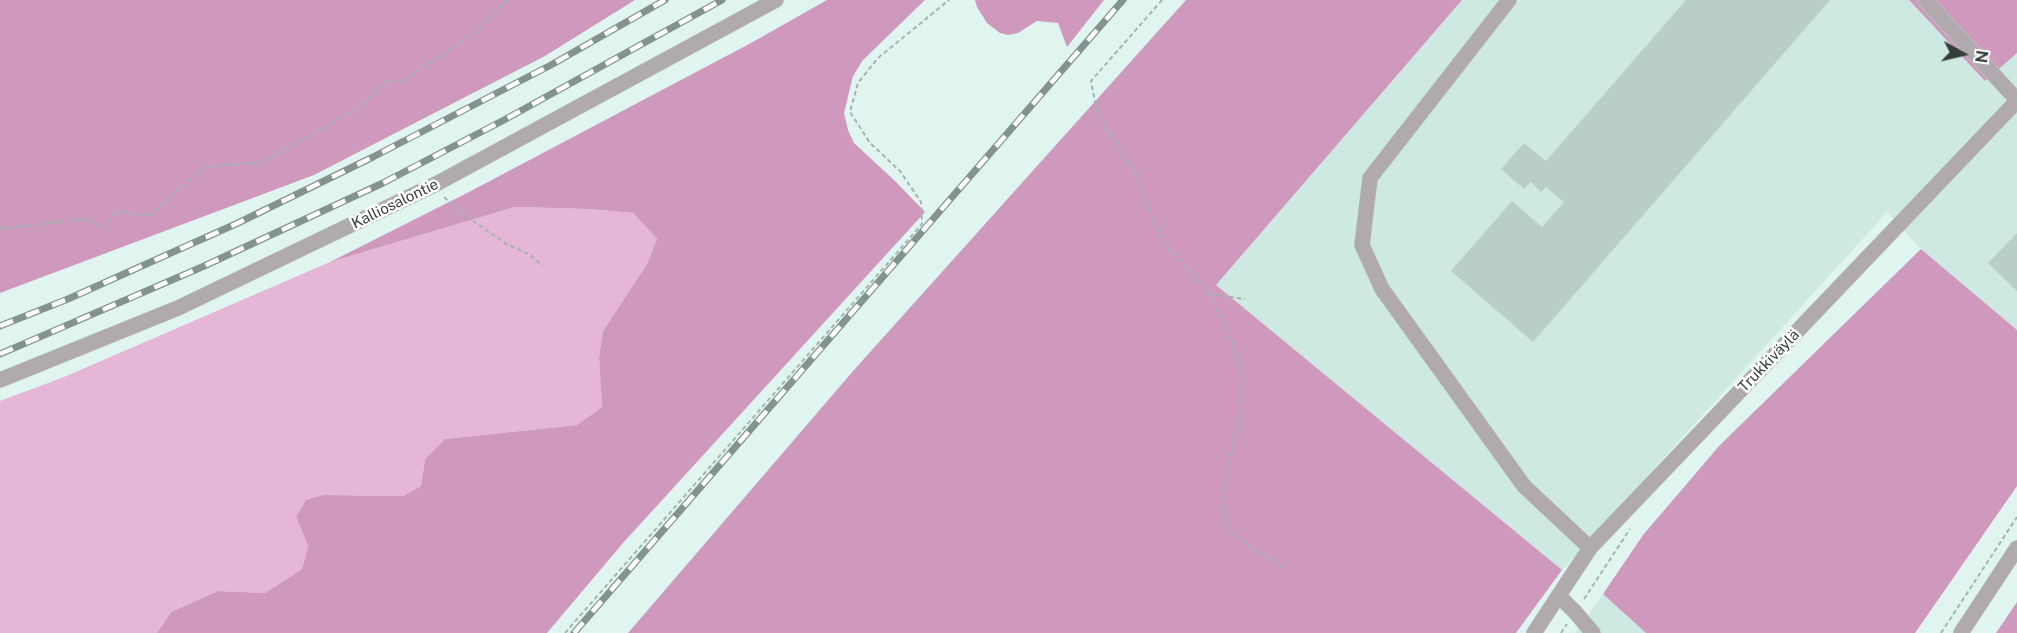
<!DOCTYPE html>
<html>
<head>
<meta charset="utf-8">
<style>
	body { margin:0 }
	#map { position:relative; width:2017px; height:633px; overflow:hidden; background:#e0f5ef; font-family:"Public Sans",sans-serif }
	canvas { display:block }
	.north { position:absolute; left:1933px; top:24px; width:60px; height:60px; -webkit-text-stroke:4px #fff; paint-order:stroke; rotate:98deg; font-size:16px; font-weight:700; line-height:24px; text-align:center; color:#363e3c }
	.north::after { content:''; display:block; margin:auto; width:21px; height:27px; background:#363e3c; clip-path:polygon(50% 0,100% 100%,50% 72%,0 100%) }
</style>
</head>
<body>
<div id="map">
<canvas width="2017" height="633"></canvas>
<div class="north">N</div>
</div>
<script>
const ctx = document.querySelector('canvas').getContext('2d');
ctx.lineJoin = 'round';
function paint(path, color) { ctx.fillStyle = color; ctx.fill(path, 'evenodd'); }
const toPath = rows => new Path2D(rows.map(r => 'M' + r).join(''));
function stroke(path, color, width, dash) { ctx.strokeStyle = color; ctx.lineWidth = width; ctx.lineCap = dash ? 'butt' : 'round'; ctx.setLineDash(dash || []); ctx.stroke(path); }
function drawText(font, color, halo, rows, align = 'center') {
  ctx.font = font + ' "Public Sans",sans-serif'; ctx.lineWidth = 5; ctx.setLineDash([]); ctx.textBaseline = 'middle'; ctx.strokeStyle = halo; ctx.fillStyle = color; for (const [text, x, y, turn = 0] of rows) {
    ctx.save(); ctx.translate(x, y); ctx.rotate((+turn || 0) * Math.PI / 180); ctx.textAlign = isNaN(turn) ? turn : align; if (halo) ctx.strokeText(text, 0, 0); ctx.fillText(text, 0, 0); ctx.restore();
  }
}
paint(toPath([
	[1462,0,1909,0,1985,81,2017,53,2017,330,1921,249,1887,212,1562,570,1216,285],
	[1603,594,1646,633,1575,633]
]), '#cde9e1');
paint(toPath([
	[515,207,589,209,633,213,657,239,647,264,603,331,599,357,602,407,577,425,445,439,425,459,421,486,403,496,324,495,296,517,308,546,302,569,265,593,218,591,171,612,157,633,0,633,0,401,64,377,330,262]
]), '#e6b6d6');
paint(toPath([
	[0,0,635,0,545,56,314,175,0,293],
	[827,0,925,0,863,60,853,76,844,113,848,130,854,143,894,180,925,212,623,543,547,633,157,633,171,612,218,591,265,593,302,569,308,546,296,517,306,500,324,495,403,496,421,486,425,459,445,439,577,425,602,407,599,357,603,331,647,264,657,239,633,213,589,209,515,207,330,262,469,192,751,43],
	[975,0,1104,0,1067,47,1058,23,1037,21,1018,33,1008,35,1000,33,987,23,977,7],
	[1186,0,1462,0,1216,285,1562,570,1516,633,628,633,854,370],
	[1909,0,2017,0,2017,53,1985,81],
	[1921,249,2017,330,2017,486,1915,633,1646,633,1603,594,1643,535,1720,445],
	[2017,602,2017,633,1996,633]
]), '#cf99be');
paint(toPath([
	[1686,0,1830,0,1533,342,1451,271,1512,201,1542,227,1564,202,1546,187,1541,192,1531,182,1524,189,1501,169,1524,143,1546,161],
	[2017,233,2017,291,1988,263]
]), '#bacec9');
const minor = toPath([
	[1509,0,1370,178,1362,245,1382,289,1524,486,1590,548],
	[1925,0,2017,100],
	[0,380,178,308,436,184,776,0],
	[1559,596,1575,612,1593,633],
	[1534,633,1590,548,2017,101],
	[1961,633,2017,548]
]);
stroke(minor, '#bed0cb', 16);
stroke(toPath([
	[1162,0,1091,81,1097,112,1136,176,1151,215,1166,245,1210,294,1245,299],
	[444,197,467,217,508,245,529,254,543,266],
	[0,229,85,219,104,227,116,212,149,215,206,167,262,162,359,108,387,80,402,82,474,33,507,0],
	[1210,294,1231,337,1242,380,1240,418,1226,476,1222,510,1231,533,1283,568],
	[1584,599,1630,529],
	[565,633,922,224,921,202,900,171,870,143,850,112,858,83,878,58,949,0],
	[1561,633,1567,624],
	[1941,633,2017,517]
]), '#a4b5b0', 2, [4.5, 3]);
stroke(minor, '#b0a9ad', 15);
const rail = toPath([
	[0,326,68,299,238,223,373,157,551,65,665,0],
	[0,354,202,267,383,183,504,120,722,0],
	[574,633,1123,0]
]);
stroke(rail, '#859390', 7);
stroke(rail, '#fff', 4.5, [14]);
drawText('15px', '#363e3c', '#fff', [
	["Kalliosalontie",395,204,-26],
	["Trukkiväylä",1769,361,-46]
]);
</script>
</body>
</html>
